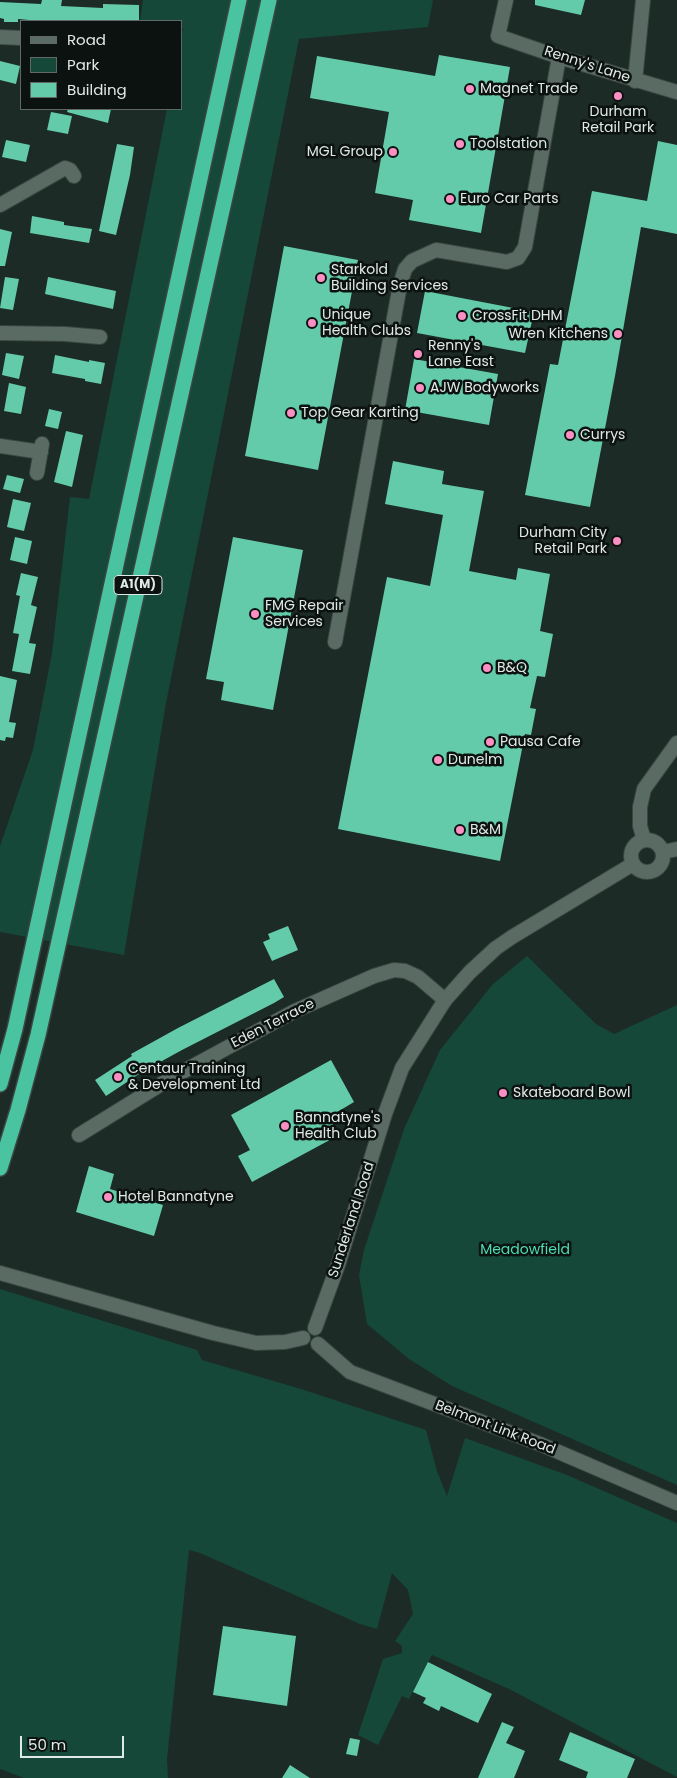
<!DOCTYPE html>
<html>
<head>
<meta charset="utf-8">
<style>
	body { margin:0 }
	#map { position:relative; width:677px; height:1778px; overflow:hidden; background:#1c2b25; font-family:Poppins,sans-serif }
	canvas { display:block }
	.legend { position:absolute; left:20px; top:20px; width:162px; height:90px; box-sizing:border-box; background:#0b120f; border:1px solid #606865; margin:0; padding:6px 9px; list-style:none; font-size:15px; color:#dfe9e5 }
	.legend li { display:flex; align-items:center; gap:10px; height:25px }
	.legend b { width:25px; border:1px solid #606865 }
	.scale { position:absolute; left:20px; top:1736px; width:104px; height:22px; box-sizing:border-box; border:2px solid #dfe9e5; border-top:0; padding-left:6px; font-size:15px; line-height:18px; white-space:nowrap; color:#dfe9e5; -webkit-text-stroke:4px #0b120f; paint-order:stroke }
</style>
</head>
<body>
<div id="map">
<canvas width="677" height="1778"></canvas>
<ul class="legend">
<li><b style="height:6px;background:#5a6b64"></b>Road</li>
<li><b style="height:14px;background:#154839"></b>Park</li>
<li><b style="height:14px;background:#64cbaa"></b>Building</li>
</ul>
<div class="scale">50 m</div>
</div>
<script>
const ctx = document.querySelector('canvas').getContext('2d');
ctx.lineJoin = 'round';
function paint(path, color) { ctx.fillStyle = color; ctx.fill(path, 'evenodd'); }
const toPath = rows => new Path2D(rows.map(r => 'M' + r).join(''));
function stroke(path, color, width, dash) { ctx.strokeStyle = color; ctx.lineWidth = width; ctx.lineCap = dash ? 'butt' : 'round'; ctx.setLineDash(dash || []); ctx.stroke(path); }
function drawText(font, color, halo, rows, align = 'center') {
  ctx.font = font + ' Poppins,sans-serif'; ctx.lineWidth = 5; ctx.setLineDash([]); ctx.textBaseline = 'middle'; ctx.strokeStyle = halo; ctx.fillStyle = color; for (const [text, x, y, turn = 0] of rows) {
    ctx.save(); ctx.translate(x, y); ctx.rotate((+turn || 0) * Math.PI / 180); ctx.textAlign = isNaN(turn) ? turn : align; if (halo) ctx.strokeText(text, 0, 0); ctx.fillText(text, 0, 0); ctx.restore();
  }
}
paint(toPath([
	[143,0,433,0,428,27,299,39,166,703,124,955,0,932,0,846,33,750,52,653,70,497,89,499,167,109,181,109,181,39,183,28,181,28,181,21,140,21],
	[527,956,596,1024,614,1034,677,1005,677,1485,452,1386,409,1359,367,1324,359,1275,364,1250,404,1129,440,1050,493,984],
	[0,1289,197,1350,202,1360,301,1389,426,1430,437,1471,447,1496,465,1438,567,1475,677,1523,677,1777,509,1689,432,1655,409,1699,402,1696,378,1745,358,1735,383,1659,402,1653,402,1646,395,1641,413,1614,408,1590,392,1573,377,1629,360,1624,200,1553,189,1550,167,1759,168,1778,24,1778,0,1769]
]), '#154839');
paint(toPath([
	[42,0,62,0,61,6,103,8,103,4,139,5,139,21,40,21,18,19,18,22,4,22,4,19,0,18,0,2,41,4],
	[535,0,585,0,581,15,535,5],
	[439,55,510,67,481,233,409,220,413,200,375,193,389,112,310,98,317,56,435,76],
	[0,61,20,66,16,84,0,80],
	[68,109,111,109,108,123,67,112],
	[51,112,72,116,68,134,47,130],
	[6,140,30,145,26,162,2,157],
	[658,141,677,145,677,234,641,227,615,376,590,507,525,495,550,364,558,365,592,191,647,201],
	[117,144,134,147,130,175,116,235,99,231],
	[32,216,64,222,64,225,92,229,89,243,30,233],
	[0,229,12,232,5,266,0,266],
	[284,246,358,260,318,470,245,456],
	[5,277,19,279,13,310,0,308],
	[48,277,116,291,113,309,45,294],
	[425,291,534,312,525,353,417,333],
	[6,353,24,356,19,379,2,375],
	[55,355,89,362,89,360,105,363,101,384,85,381,85,379,52,373],
	[414,359,498,374,489,425,405,410],
	[9,383,26,387,21,414,4,411],
	[49,409,62,412,58,429,45,426],
	[66,431,83,435,72,487,54,482],
	[393,461,444,471,442,484,484,491,469,571,516,580,518,568,550,574,540,631,553,634,545,677,537,676,530,708,536,709,531,735,525,734,500,861,338,829,387,577,430,586,443,515,385,504],
	[7,475,24,479,20,493,3,489],
	[13,499,31,503,24,531,7,527],
	[15,537,32,541,27,564,10,560],
	[233,537,303,550,273,710,221,700,224,682,206,679],
	[21,573,38,577,31,605,37,607,29,643,36,644,30,674,12,671,19,634,13,633,20,596,16,595],
	[0,676,17,680,9,722,16,723,13,738,6,737,5,741,0,740],
	[288,926,298,950,272,961,263,942,270,939,268,934],
	[274,979,284,997,274,1003,182,1050,142,1072,106,1096,95,1080,132,1056,131,1054,178,1028],
	[331,1060,354,1102,329,1117,339,1135,252,1182,238,1156,250,1150,231,1115],
	[89,1166,114,1174,110,1189,163,1205,154,1236,76,1212],
	[223,1626,296,1636,287,1706,213,1695],
	[428,1662,492,1694,478,1723,441,1706,439,1711,423,1703,426,1698,413,1692],
	[502,1722,514,1727,506,1743,525,1751,514,1778,478,1778],
	[570,1732,635,1759,627,1778,586,1778,588,1772,559,1760],
	[350,1738,360,1740,357,1756,346,1754],
	[290,1765,310,1778,282,1778]
]), '#64cbaa');
const minor = toPath([
	[506,0,498,36,559,57,677,92],
	[0,37,21,38],
	[635,81,643,0],
	[0,205,65,168,70,170,74,176],
	[0,333,65,334,100,337],
	[0,446,41,452],
	[37,473,42,444],
	[335,642,400,285,405,269,412,261,436,250,507,262,518,258,525,247,559,57],
	[644,840,640,826,640,807,644,789,677,743],
	[79,1135,171,1078,295,1011,374,976,394,970,405,971,418,977,445,1000]
]);
const tertiary = toPath([
	'631 856a16 16 0 1 1 32 0a16 16 0 1 1-32 0Z',
	[663,852,677,849],
	[0,1273,213,1333,256,1343,285,1342,303,1338],
	[315,1328,338,1265,385,1114,402,1068,445,1000,470,972,496,948,512,937,633,864],
	[318,1344,350,1372,540,1444,677,1503]
]);
const motorway = toPath([
	[0,1084,15,1029,239,0],
	[0,1168,18,1110,38,1035,269,0]
]);
stroke(minor, '#3a4642', 16);
stroke(tertiary, '#3a4642', 16);
stroke(motorway, '#3a4642', 18);
stroke(minor, '#5a6b64', 14);
stroke(tertiary, '#5a6b64', 14);
stroke(motorway, '#4ac4a0', 15);
for (const [x, y, r, color] of [
	[470,89,5,"#fb8fc4"],
	[618,96,5,"#fb8fc4"],
	[460,144,5,"#fb8fc4"],
	[393,152,5,"#fb8fc4"],
	[450,199,5,"#fb8fc4"],
	[321,278,5,"#fb8fc4"],
	[462,316,5,"#fb8fc4"],
	[312,323,5,"#fb8fc4"],
	[618,334,5,"#fb8fc4"],
	[418,354,5,"#fb8fc4"],
	[420,388,5,"#fb8fc4"],
	[291,413,5,"#fb8fc4"],
	[570,435,5,"#fb8fc4"],
	[617,541,5,"#fb8fc4"],
	[255,614,5,"#fb8fc4"],
	[487,668,5,"#fb8fc4"],
	[490,742,5,"#fb8fc4"],
	[438,760,5,"#fb8fc4"],
	[460,830,5,"#fb8fc4"],
	[118,1077,5,"#fb8fc4"],
	[503,1093,5,"#fb8fc4"],
	[285,1126,5,"#fb8fc4"],
	[108,1197,5,"#fb8fc4"]
]) { const dot = new Path2D(); dot.arc(x, y, r, 0, 2 * Math.PI); ctx.fillStyle = color; ctx.fill(dot); stroke(dot, '#0b120f', 2); }
for (const [x, y, w] of [
	[138,585,48]
]) { const box = new Path2D(); box.roundRect(x - w / 2, y - 9.5, w, 19, 4); ctx.fillStyle = '#0b120f'; ctx.fill(box); stroke(box, '#dfe9e5', 1); }
drawText('bold 12px', '#dfe9e5', null, [
	["A1(M)",138,585]
]);
drawText('14px', '#dfe9e5', '#0b120f', [
	["Renny's Lane",587,65,18],
	["Eden Terrace",273,1024,-27],
	["Sunderland Road",352,1220,-72],
	["Belmont Link Road",495,1428,21]
]);
drawText('14px', '#dfe9e5', '#0b120f', [
	["Magnet Trade",480,89],
	["Durham",618,112,"center"],
	["Retail Park",618,128,"center"],
	["Toolstation",470,144],
	["MGL Group",383,152,"right"],
	["Euro Car Parts",460,199],
	["Starkold",331,270],
	["Building Services",331,286],
	["Unique",322,315],
	["Health Clubs",322,331],
	["CrossFit DHM",472,316],
	["Wren Kitchens",608,334,"right"],
	["Renny's",428,346],
	["Lane East",428,362],
	["AJW Bodyworks",430,388],
	["Top Gear Karting",301,413],
	["Currys",580,435],
	["Durham City",607,533,"right"],
	["Retail Park",607,549,"right"],
	["FMG Repair",265,606],
	["Services",265,622],
	["B&Q",497,668],
	["Pausa Cafe",500,742],
	["Dunelm",448,760],
	["B&M",470,830],
	["Centaur Training",128,1069],
	["& Development Ltd",128,1085],
	["Skateboard Bowl",513,1093],
	["Bannatyne's",295,1118],
	["Health Club",295,1134],
	["Hotel Bannatyne",118,1197]
], 'left');
drawText('14px', '#4cdeb4', '#0b120f', [
	["Meadowfield",525,1250]
]);
</script>
</body>
</html>
